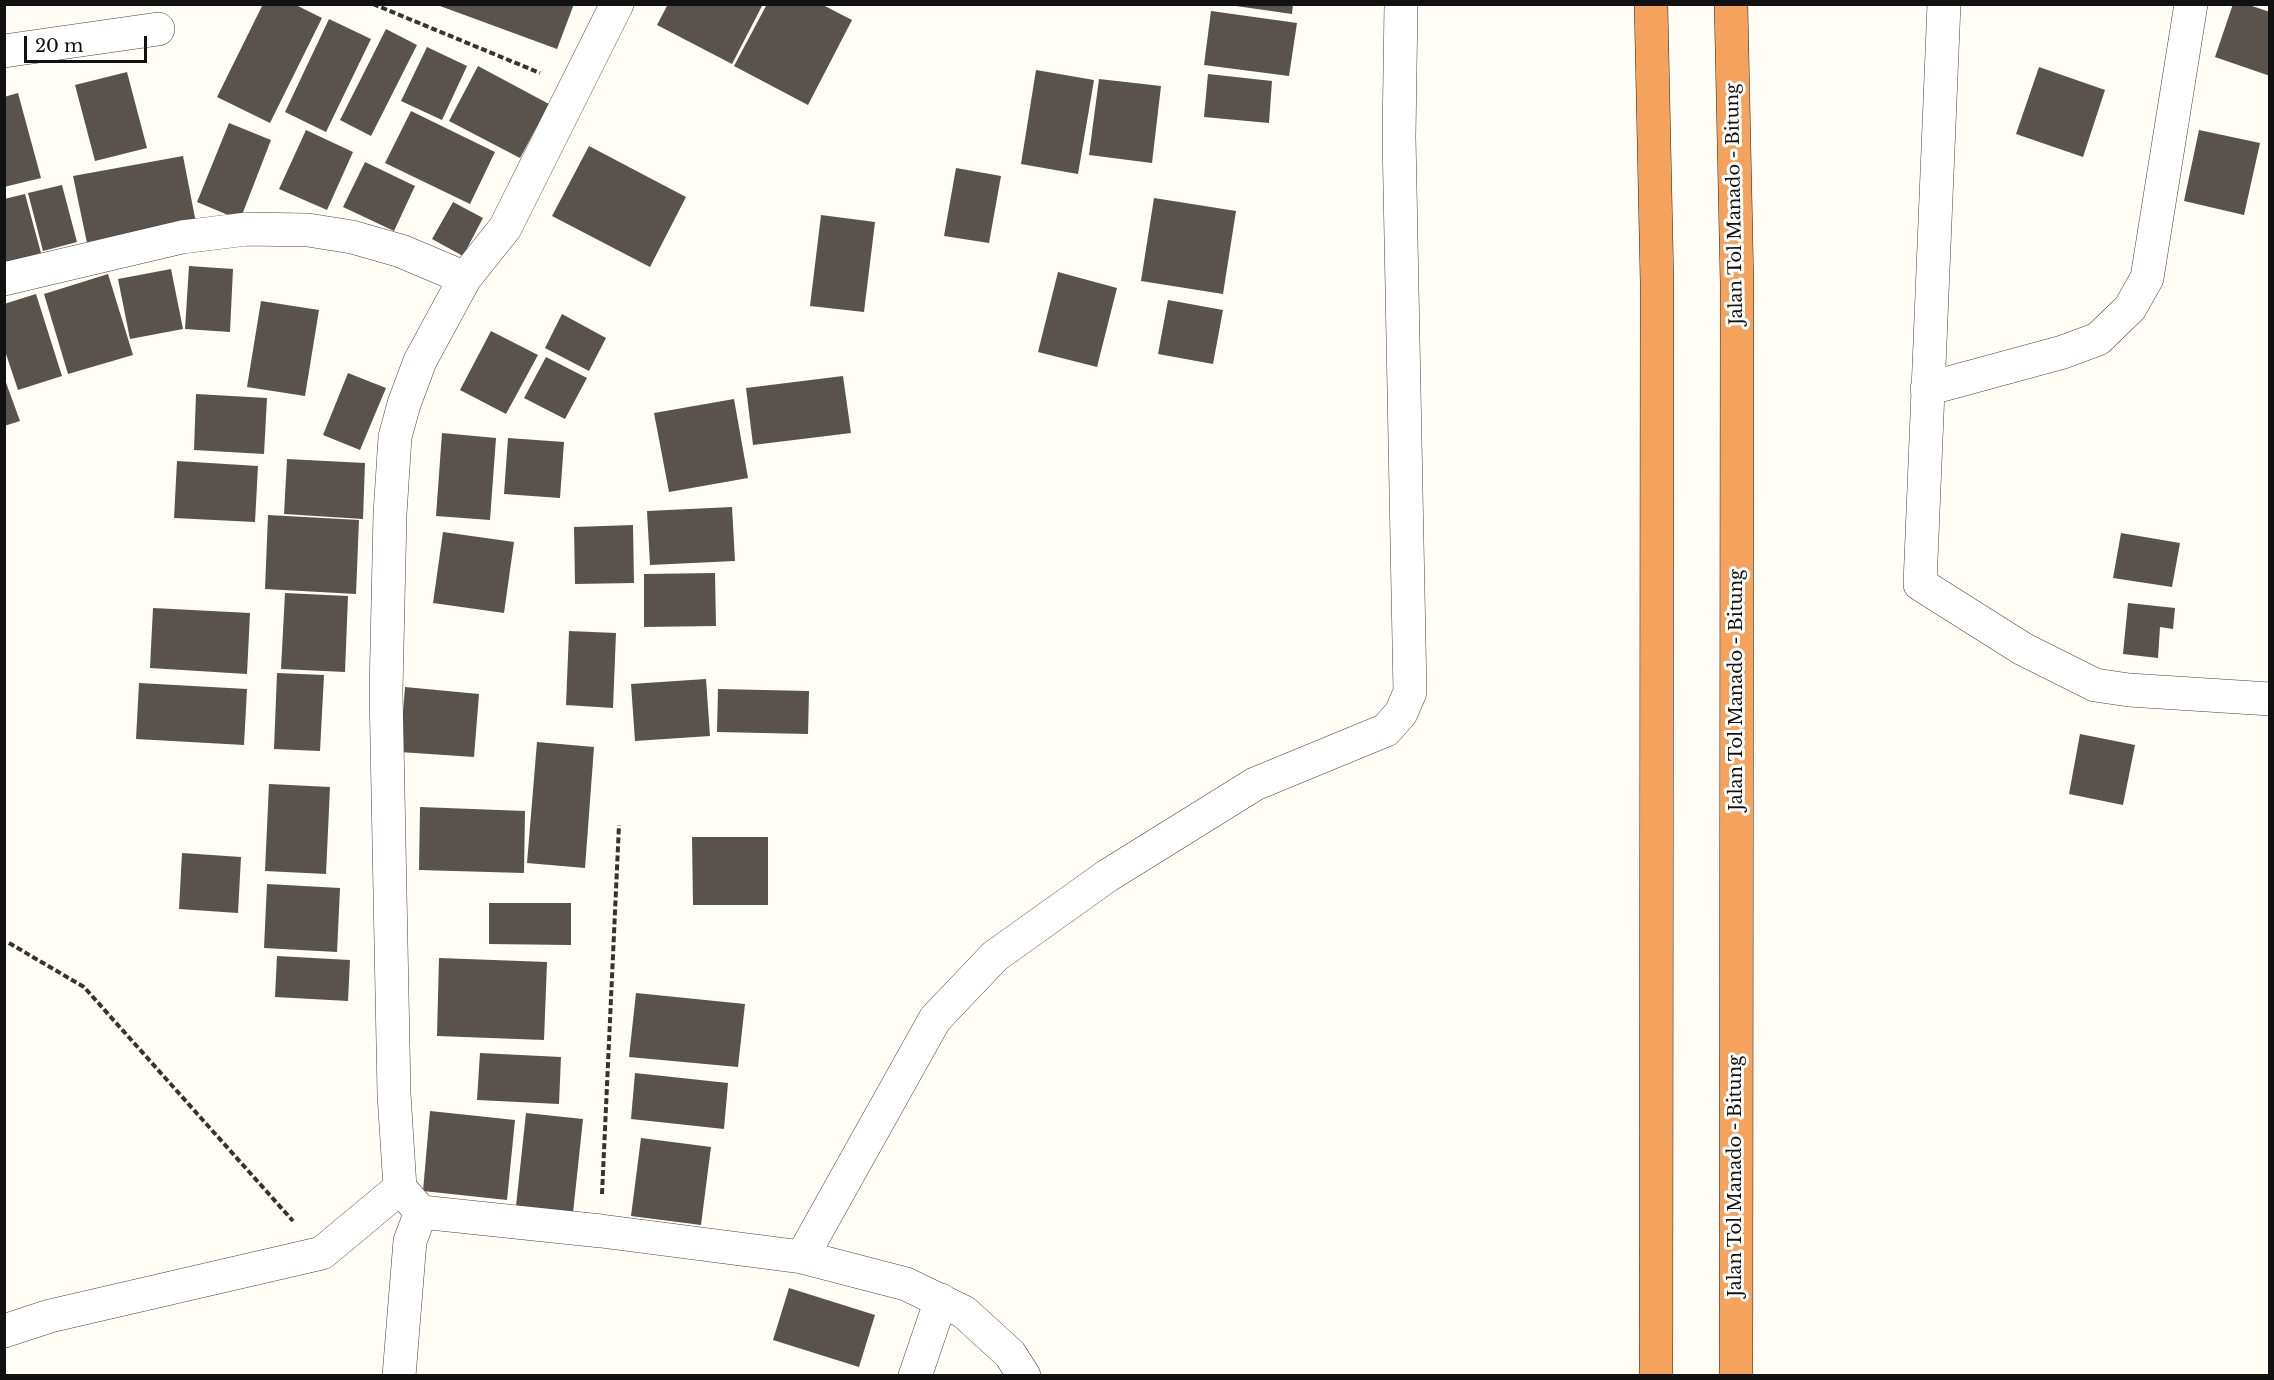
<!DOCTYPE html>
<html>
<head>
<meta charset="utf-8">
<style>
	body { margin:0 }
	#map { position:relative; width:2274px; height:1380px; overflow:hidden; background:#fffdf5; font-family:"Libre Baskerville",serif }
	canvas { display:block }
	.frame { position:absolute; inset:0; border:6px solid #111; pointer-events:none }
	.scale { position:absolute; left:24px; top:36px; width:123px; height:27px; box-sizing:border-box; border:3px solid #111; border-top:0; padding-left:8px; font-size:18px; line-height:21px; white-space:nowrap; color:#111; -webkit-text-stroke:4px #fff; paint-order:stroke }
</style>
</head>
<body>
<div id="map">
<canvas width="2274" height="1380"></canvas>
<div class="frame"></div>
<div class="scale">20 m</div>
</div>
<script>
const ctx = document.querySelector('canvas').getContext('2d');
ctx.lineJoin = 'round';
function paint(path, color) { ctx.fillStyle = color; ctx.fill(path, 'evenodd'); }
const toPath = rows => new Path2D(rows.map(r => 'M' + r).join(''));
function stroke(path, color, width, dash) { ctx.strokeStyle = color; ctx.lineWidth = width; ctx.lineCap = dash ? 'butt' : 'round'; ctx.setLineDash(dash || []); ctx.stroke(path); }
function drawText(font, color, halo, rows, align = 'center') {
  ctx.font = font + ' "Libre Baskerville",serif'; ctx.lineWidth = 6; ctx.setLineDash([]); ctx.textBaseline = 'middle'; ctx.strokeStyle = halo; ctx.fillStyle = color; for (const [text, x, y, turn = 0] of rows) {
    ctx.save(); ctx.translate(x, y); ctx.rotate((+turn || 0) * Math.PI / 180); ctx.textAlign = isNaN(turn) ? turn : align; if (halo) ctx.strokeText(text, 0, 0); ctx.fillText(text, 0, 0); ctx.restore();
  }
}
paint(toPath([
	[263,4,294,4,322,18,270,123,217,97],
	[441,4,574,4,557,49,440,6],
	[668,4,763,4,732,64,657,25],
	[767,4,821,4,852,20,808,105,734,66],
	[1222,4,1293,4,1292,14],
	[2233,4,2246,4,2270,12,2270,76,2215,57],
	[1211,11,1297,23,1289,76,1204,65],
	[329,19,371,39,326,132,285,112],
	[386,29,417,45,371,136,340,120],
	[427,47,467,66,442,120,401,101],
	[478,66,549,104,520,158,449,121],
	[2039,67,2105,90,2083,157,2016,134],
	[1036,70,1094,80,1078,174,1021,164],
	[127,72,147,148,95,161,75,85],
	[1208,74,1272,81,1269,123,1204,117],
	[1099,79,1161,86,1152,163,1089,155],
	[18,93,41,178,4,187,4,97],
	[411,111,495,152,470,204,385,163],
	[229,123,271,140,240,220,197,202],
	[306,130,353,152,327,210,279,189],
	[2199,130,2260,143,2244,215,2184,201],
	[589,146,686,197,650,267,552,216],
	[183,156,196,223,87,243,73,176],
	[365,162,415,186,394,231,343,207],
	[956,168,1001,176,989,243,944,236],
	[62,185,77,242,43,251,28,193],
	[25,194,41,253,4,263,4,199],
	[1154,198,1236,211,1223,294,1141,281],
	[453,202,483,218,463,256,432,239],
	[821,215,875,222,864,312,810,306],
	[189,266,233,269,230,332,185,329],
	[171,269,183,329,130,339,118,279],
	[1058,272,1117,288,1097,367,1038,352],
	[108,274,133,355,68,374,44,294],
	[36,294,62,376,18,390,4,348,4,304],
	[1168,300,1223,310,1213,364,1158,354],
	[261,301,319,310,305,396,247,387],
	[562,314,606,338,589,371,545,348],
	[491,331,538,355,506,414,460,390],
	[546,357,587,378,565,419,524,398],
	[348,373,386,388,360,450,323,435],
	[843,376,851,433,753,445,746,388],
	[4,377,20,421,4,426],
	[196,394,267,398,264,454,194,450],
	[734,399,748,478,669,492,654,413],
	[442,433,496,438,490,520,436,516],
	[508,438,564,442,560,498,504,494],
	[287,459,365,463,363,519,284,514],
	[177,461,258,466,255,522,174,518],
	[732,507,735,561,650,565,647,511],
	[268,515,359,520,356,594,265,589],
	[633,525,634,583,575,584,574,527],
	[443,532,514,542,504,613,433,603],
	[2121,533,2180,543,2172,587,2113,578],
	[715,573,716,626,644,627,644,574],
	[285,593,348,596,345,672,281,669],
	[2128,603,2175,608,2173,629,2160,627,2158,658,2123,654],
	[153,608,250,613,247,674,150,668],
	[569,631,616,633,613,708,566,705],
	[277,673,324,675,320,751,274,749],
	[706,679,710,736,635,741,631,684],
	[139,683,247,689,244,745,136,739],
	[405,687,479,694,474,757,400,752],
	[718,689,809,691,808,734,717,732],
	[2080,734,2135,745,2123,805,2069,794],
	[537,742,594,747,585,868,527,863],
	[269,784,330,787,326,874,265,871],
	[420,807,525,811,524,873,419,870],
	[692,837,768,837,768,905,693,905],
	[182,853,241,857,238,913,179,909],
	[267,884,340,888,337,952,264,948],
	[489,903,571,903,571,945,489,944],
	[277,956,350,960,348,1001,275,997],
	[439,958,547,962,544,1040,437,1036],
	[636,993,745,1004,738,1067,629,1057],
	[480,1053,561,1057,559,1104,477,1100],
	[635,1073,728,1083,724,1129,631,1119],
	[430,1111,515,1120,507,1200,423,1191],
	[526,1113,583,1119,573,1213,516,1206],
	[641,1138,711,1147,701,1225,631,1216],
	[789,1288,875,1315,859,1367,773,1340]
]), '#5a524d');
const minor = toPath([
	[1944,4,1920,584,2023,649,2095,685,2129,690,2270,699],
	[4,51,158,29],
	[465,278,505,228,617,4],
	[4,279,182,237,247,229,308,230,352,237,401,251,465,278,420,361,404,404,395,437,390,514,386,691,394,1094,400,1188,421,1212,601,1231,802,1257,906,1284,964,1312,1010,1354,1024,1376],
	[1927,389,2063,352,2098,339,2130,308,2147,278,2191,4],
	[802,1257,935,1019,995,956,1107,876,1255,784,1386,730,1401,713,1410,692,1399,137,1401,4],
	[4,1331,50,1316,322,1253,400,1188],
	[399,1376,410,1241,421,1212],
	[915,1376,941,1300]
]);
const motorway = toPath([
	[1651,4,1657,283,1656,1376],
	[1731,4,1737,284,1736,1376]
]);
stroke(minor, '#444', 34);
stroke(motorway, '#222', 34);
stroke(toPath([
	[373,4,540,73],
	[9,943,84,987,293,1221],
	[602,1194,619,825]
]), '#333', 4, [6, 3]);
stroke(minor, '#fff', 33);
stroke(motorway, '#f5a25d', 33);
drawText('18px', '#111', '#fff', [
	["Jalan Tol Manado - Bitung",1735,204,-91],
	["Jalan Tol Manado - Bitung",1737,690,-90],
	["Jalan Tol Manado - Bitung",1736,1176,-90]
]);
</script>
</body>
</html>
